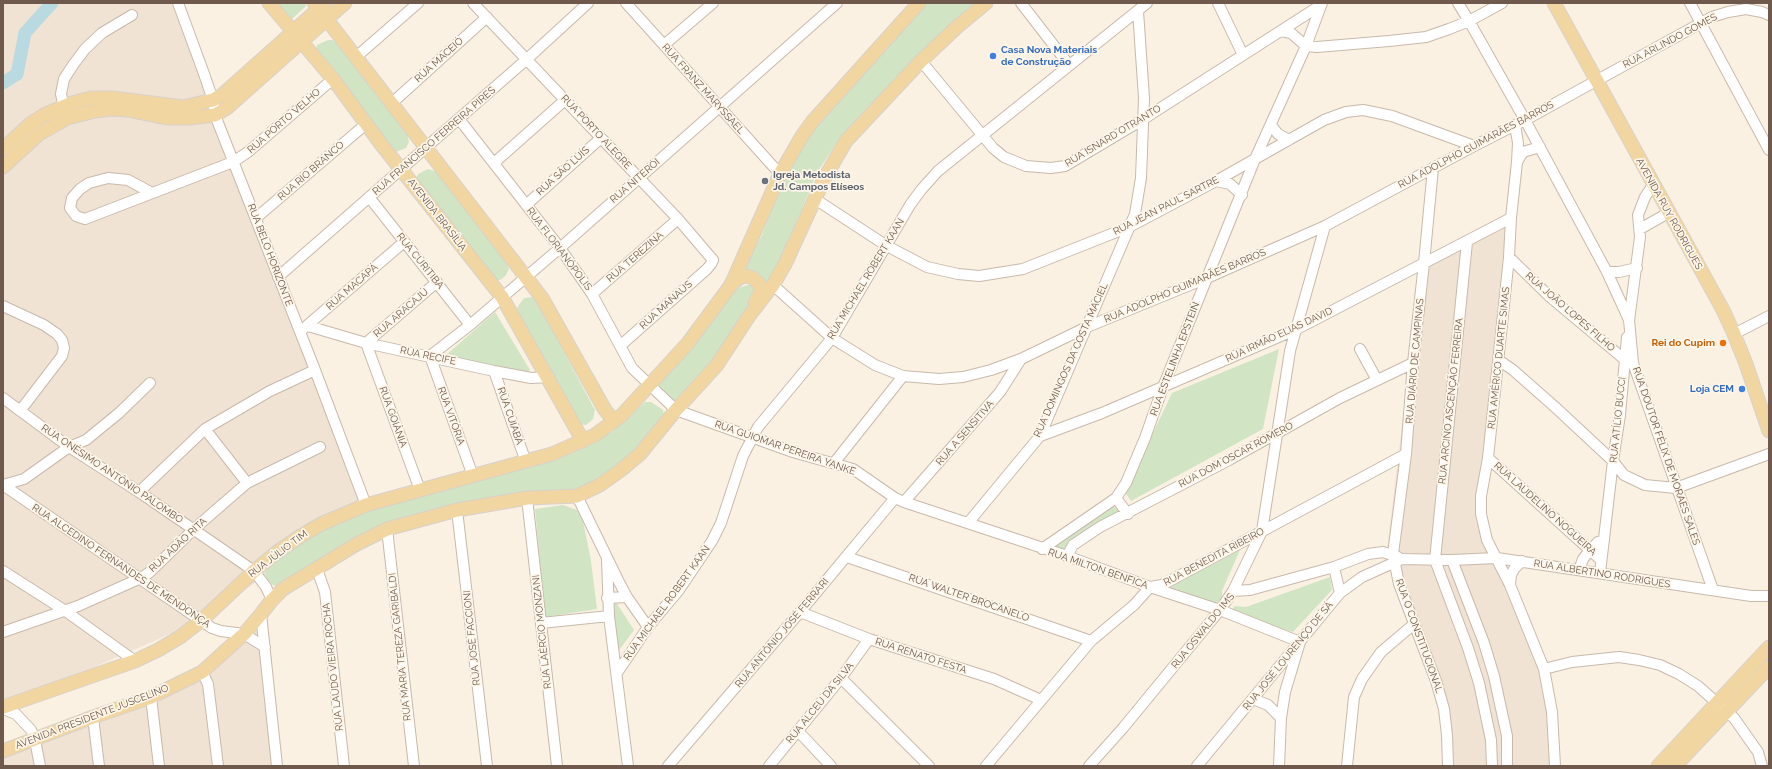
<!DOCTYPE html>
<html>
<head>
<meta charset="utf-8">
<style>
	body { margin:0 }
	#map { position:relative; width:1772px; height:769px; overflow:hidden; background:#faf1e3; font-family:Raleway,sans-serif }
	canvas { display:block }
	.frame { position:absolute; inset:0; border:4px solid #6f594c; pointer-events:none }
</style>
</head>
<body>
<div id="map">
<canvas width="1772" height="769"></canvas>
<div class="frame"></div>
</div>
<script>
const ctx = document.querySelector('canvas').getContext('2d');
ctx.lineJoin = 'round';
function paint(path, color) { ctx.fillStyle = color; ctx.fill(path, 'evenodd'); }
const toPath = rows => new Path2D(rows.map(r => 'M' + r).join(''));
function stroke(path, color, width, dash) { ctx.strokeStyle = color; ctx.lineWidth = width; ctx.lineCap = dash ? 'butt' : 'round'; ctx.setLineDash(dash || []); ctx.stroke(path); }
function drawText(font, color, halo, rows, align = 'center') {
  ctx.font = font + ' Raleway,sans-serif'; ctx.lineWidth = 3.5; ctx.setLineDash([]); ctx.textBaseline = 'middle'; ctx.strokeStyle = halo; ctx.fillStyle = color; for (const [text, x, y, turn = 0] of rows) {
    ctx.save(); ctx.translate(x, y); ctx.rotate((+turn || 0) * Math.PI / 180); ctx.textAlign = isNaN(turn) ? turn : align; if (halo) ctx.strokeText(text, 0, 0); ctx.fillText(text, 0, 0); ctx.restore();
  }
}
paint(toPath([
	[3,3,178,3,366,505,202,620,3,707],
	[1511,222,1485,516,1489,538,1546,670,1555,766,1450,766,1447,709,1386,558,1421,267],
	[261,614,279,766,3,766,3,751,202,672]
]), '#f0e3d3');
paint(toPath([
	[270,3,305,3,306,6,291,20],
	[926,3,975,3,914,58,841,136,817,173,773,278,766,287,742,273,762,235,782,180,812,128,878,57],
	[328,40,332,40,336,42,407,133,409,142,406,148,396,152,391,150,316,51,317,45],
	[428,169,437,172,507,264,509,269,506,275,502,279,496,281,416,180,418,174],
	[751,284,758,292,717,354,675,404,658,392,659,385,732,292,738,288],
	[534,297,595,410,593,419,586,425,578,424,516,309,524,298],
	[495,312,530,370,521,376,445,356],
	[1279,349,1263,429,1131,501,1125,492,1172,393],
	[645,402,651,402,663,410,664,416,638,452,576,494,440,510,280,588,271,584,265,577,267,568,300,541,360,513,552,461,582,448,612,432],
	[1111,504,1123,514,1057,552,1050,545],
	[563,505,577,510,583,521,591,561,597,609,545,617,535,509],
	[1240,550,1222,591,1222,597,1217,603,1167,589],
	[1330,577,1332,590,1293,632,1230,612,1235,606,1246,607],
	[614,599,634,630,617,653]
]), '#d1e5c4');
stroke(toPath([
	[3,83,17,74,25,33,52,3]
]), '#badae1', 13);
const minor = toPath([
	[178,3,203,71,213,100,215,115,315,370,366,505],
	[473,3,678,219,713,260,711,264,707,269,620,346],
	[626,3,780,174],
	[1021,3,1069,65],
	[1218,3,1243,55],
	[1458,3,1469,21,1525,120,1607,272,1629,320,1633,363,1713,590],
	[1690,3,1769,150],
	[1281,31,1291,33,1306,46,1317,47,1389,41,1426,37,1449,29,1469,21,1502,3],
	[664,45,713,3],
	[356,57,418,3],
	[921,61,993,148,1004,157,1026,166,1051,168,1065,166,1142,120,1321,5],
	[392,103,487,17],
	[65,113,61,94,64,79,73,65,85,49,102,33,132,15],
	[459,119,560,248,592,294,632,368,676,410,793,452,853,469,895,498,904,502,1067,556,1150,587,1220,610,1300,642,1285,692,1281,718,1279,766],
	[1271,125,1278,134,1289,140],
	[1515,125,1518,143,1517,162,1511,218,1509,257,1488,458,1481,496,1481,514,1487,540,1510,585,1544,669,1552,712,1555,766],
	[1517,162,1523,152,1540,147],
	[494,163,565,100],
	[1433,168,1424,263,1413,363,1406,454,1393,554,1399,584,1436,681,1444,709,1447,735,1448,766],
	[1216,181,1230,184,1242,195],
	[152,193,128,180,108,178,89,183,80,189,72,198,70,208,76,216,85,219,233,162,248,152,333,79],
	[369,197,470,325],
	[815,199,887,246,927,267,958,274,979,276,1023,269,1129,227,1216,181,1324,120,1346,112,1363,110,1392,116,1474,146],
	[526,205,601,138],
	[256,218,366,124],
	[1640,229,1668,213],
	[1467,242,1435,560,1468,648,1479,683,1491,740,1492,766],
	[1509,257,1550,297,1624,359,1628,361],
	[1607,272,1619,272,1637,268],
	[278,277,527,59,588,3],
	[773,285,832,338,875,365,903,376,939,379,963,377,991,370,1021,359,1087,327,1207,278,1325,226,1474,146,1525,120,1712,17,1728,12,1746,9,1762,12,1769,15],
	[592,294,678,219],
	[3,306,44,325,57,334,62,340,64,348,62,356,20,411],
	[1629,321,1640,237,1638,215,1645,197,1653,185],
	[308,326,366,343,494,371,531,378,549,377],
	[303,329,404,242],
	[1734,334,1769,316],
	[1360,349,1377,380],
	[1500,361,1513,370,1555,407,1613,461,1624,475,1645,485,1676,488,1769,454],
	[494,371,526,462],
	[3,398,69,447,139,492,254,571,266,587,272,600],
	[205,429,247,483],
	[1040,436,1102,413,1295,330,1511,218],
	[1488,458,1601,560],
	[834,463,903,376],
	[473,476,430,356,470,325,560,248,837,3],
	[3,485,212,628,221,631,244,634,265,647],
	[3,485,24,479,69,447,86,440,119,413,150,383],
	[420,490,366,343,437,282],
	[139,492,205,429,270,391,315,370],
	[577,496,618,580,627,597,648,627],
	[527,498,557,766],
	[1116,498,1128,514],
	[904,502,1000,392,1021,359],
	[457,510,487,766],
	[968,523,1040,436,1135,214,1141,178,1144,98,1138,11],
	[387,529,414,766],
	[1042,549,1116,498,1126,483,1145,438,1163,387,1207,278,1255,159,1306,46,1322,3],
	[1067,556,1073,545,1100,527,1229,460,1340,398,1413,363],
	[847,557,1091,641],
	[607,558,609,616,628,766],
	[1452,560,1484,643,1494,676,1507,736,1507,766],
	[1334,567,1340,593],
	[317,569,325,592,344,766],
	[1579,570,1583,559,1590,550,1598,542,1604,540],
	[3,571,64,610,135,661],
	[1600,573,1613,461,1620,415,1627,337],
	[1510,585,1511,575,1514,569,1522,561],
	[1233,591,1250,590,1334,567,1368,554,1383,552,1398,557],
	[607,598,627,597],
	[800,612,869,639,994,679,1041,700],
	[261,614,277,766],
	[541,623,609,616],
	[3,632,78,606,141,578,150,572,194,529,247,483,320,447],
	[1544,669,1572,662,1619,657,1639,660,1660,665,1679,674,1698,686,1734,718,1758,752,1762,766],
	[202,672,208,684,218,766],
	[617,673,648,627,679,590,712,541,721,523,743,456,758,427,832,338,910,205,921,190,938,171,1147,3],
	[841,678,929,766],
	[151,697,159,766],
	[1253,699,1268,705,1281,718],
	[3,709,16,714,31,730,35,740,40,766],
	[93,717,99,766],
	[798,731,831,766],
	[668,766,800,612,895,498],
	[769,766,841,678,869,639],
	[986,766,1091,641,1134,605,1150,587,1162,585,1406,454],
	[1089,766,1123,728,1220,610,1233,591,1262,531,1290,351,1325,226],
	[1197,766,1340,593,1362,577,1402,559,1452,560,1497,558,1751,596,1769,596],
	[1347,766,1354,697,1362,679,1381,652,1414,624]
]);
const major = toPath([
	[269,3,333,79,381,144,502,297,583,441],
	[314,3,542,298,605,410,614,421],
	[1554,3,1723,310,1734,334,1746,364,1769,431],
	[3,149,30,124,44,115,72,103,91,98,112,98,183,107,213,100,222,95,324,4],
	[3,167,39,134,67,118,95,111,112,109,127,110,167,118,189,118,215,115,227,108,345,3],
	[731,284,741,277,747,276,753,278,760,285,761,291,755,303],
	[3,707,135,661,158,650,180,637,202,620,254,571,276,553,299,537,321,524,366,505,552,454,595,435,614,421,622,415,688,343,731,285,780,174,802,136,812,122,919,3],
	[3,751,93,717,151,697,202,672,244,634,261,614,272,600,283,589,355,545,387,529,457,510,527,498,577,496,600,485,621,470,640,454,676,410,717,365,749,316,773,285,785,264,824,179,846,141,921,61,957,27,986,3],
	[1658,766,1769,647],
	[1675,766,1769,667]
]);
stroke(minor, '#c9b9ab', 12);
stroke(major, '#d7d1cd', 15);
stroke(minor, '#fff', 10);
stroke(major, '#f2d6a2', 13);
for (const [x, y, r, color] of [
	[993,56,4,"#3f7fe0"],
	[765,181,4,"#6b7280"],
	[1723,343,4,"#e8710a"],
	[1742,389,4,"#3f7fe0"]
]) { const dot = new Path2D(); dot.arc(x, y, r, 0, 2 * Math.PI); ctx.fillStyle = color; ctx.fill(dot); stroke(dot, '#fdf6e9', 1.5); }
drawText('10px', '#6f594c', '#fdf6e9', [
	["RUA ARLINDO GOMES",1670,41,-28],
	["RUA MACEIÓ",439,60,-42],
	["RUA FRANZ MARYSSAEL",703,89,48],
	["RUA PORTO VELHO",284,121,-41],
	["RUA PORTO ALEGRE",596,132,47],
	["RUA ISNARD OTRANTO",1113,136,-31],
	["RUA FRANCISCO FERREIRA PIRES",434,141,-41],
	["RUA ADOLPHO GUIMARÃES BARROS",1476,145,-28],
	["RUA RIO BRANCO",311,171,-41],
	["RUA SÃO LUÍS",563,171,-42],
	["RUA NITERÓI",635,181,-41],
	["RUA JEAN PAUL SARTRE",1166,206,-27],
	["AVENIDA RUY RODRIGUES",1669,214,61],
	["AVENIDA BRASÍLIA",437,215,52],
	["RUA FLORIANÓPOLIS",559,249,53],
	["RUA BELO HORIZONTE",270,255,69],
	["RUA TEREZINA",635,257,-41],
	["RUA CURITIBA",420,261,51],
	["RUA MICHAEL ROBERT KAAN",866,279,-59],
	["RUA ADOLPHO GUIMARÃES BARROS",1185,286,-23],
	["RUA MACAPÁ",352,287,-41],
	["RUA MANAUS",666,305,-42],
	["RUA JOÃO LOPES FILHO",1570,312,41],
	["RUA ARACAJÚ",401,313,-41],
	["RUA IRMÃO ELIAS DAVID",1279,335,-25],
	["RUA RECIFE",428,356,12],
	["RUA AMÉRICO DUARTE SIMAS",1499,358,-84],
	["RUA ESTELINHA EPSTEIN",1175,359,-69],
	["RUA DOMINGOS DA COSTA MACIEL",1071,360,-66],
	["RUA DIÁRIO DE CAMPINAS",1415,361,-85],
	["RUA ARCINO ASCENÇÃO FERREIRA",1451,401,-84],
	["RUA VITÓRIA",451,416,70],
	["RUA CUIABÁ",510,416,71],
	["RUA GOIÂNIA",393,417,70],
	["RUA ATÍLIO BUCCI",1618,420,-84],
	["RUA A SENSITIVA",965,433,-49],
	["RUA GUIOMAR PEREIRA YANKE",785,448,19],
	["RUA DOM OSCAR ROMERO",1236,455,-28],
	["RUA DOUTOR FÉLIX DE MORAES SALES",1666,456,71],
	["RUA ONÉSIMO ANTÔNIO PALOMBO",112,474,34],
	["RUA LAUDELINO NOGUEIRA",1545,509,42],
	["RUA ADÃO RITA",178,545,-43],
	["RUA JÚLIO TIM",278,554,-37],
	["RUA BENEDITA RIBEIRO",1214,557,-28],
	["RUA ALCEDINO FERNANDES DE MENDONÇA",121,566,34],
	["RUA MILTON BENFICA",1098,569,19],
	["RUA ALBERTINO RODRIGUES",1602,574,9],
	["RUA WALTER BROCANELO",969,598,19],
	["RUA MICHAEL ROBERT KAAN",667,603,-54],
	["RUA OSWALDO IMS",1203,631,-51],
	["RUA LAÉRCIO MONZANI",542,632,-96],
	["RUA ANTÔNIO JOSÉ FERRARI",782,633,-50],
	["RUA O CONSTITUCIONAL",1419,636,70],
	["RUA JOSÉ FACCIONI",472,638,-96],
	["RUA MARIA TEREZA GARIBALDI",400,647,-96],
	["RUA RENATO FESTA",921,656,18],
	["RUA JOSÉ LOURENÇO DE SÁ",1288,656,-51],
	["RUA LAUDO VIEIRA ROCHA",333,667,-96],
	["RUA ALCEU DA SILVA",820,703,-51],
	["AVENIDA PRESIDENTE JUSCELINO",92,717,-21]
]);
drawText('bold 10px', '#366cbe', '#fdf6e9', [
	["Casa Nova Materiais",1001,50],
	["de Construção",1001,62],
	["Loja CEM",1734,389,"right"]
], 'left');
drawText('bold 10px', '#5b616d', '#fdf6e9', [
	["Igreja Metodista",773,175],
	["Jd. Campos Elíseos",773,187]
], 'left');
drawText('bold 10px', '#c56008', '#fdf6e9', [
	["Rei do Cupim",1715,343]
], 'right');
</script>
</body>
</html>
